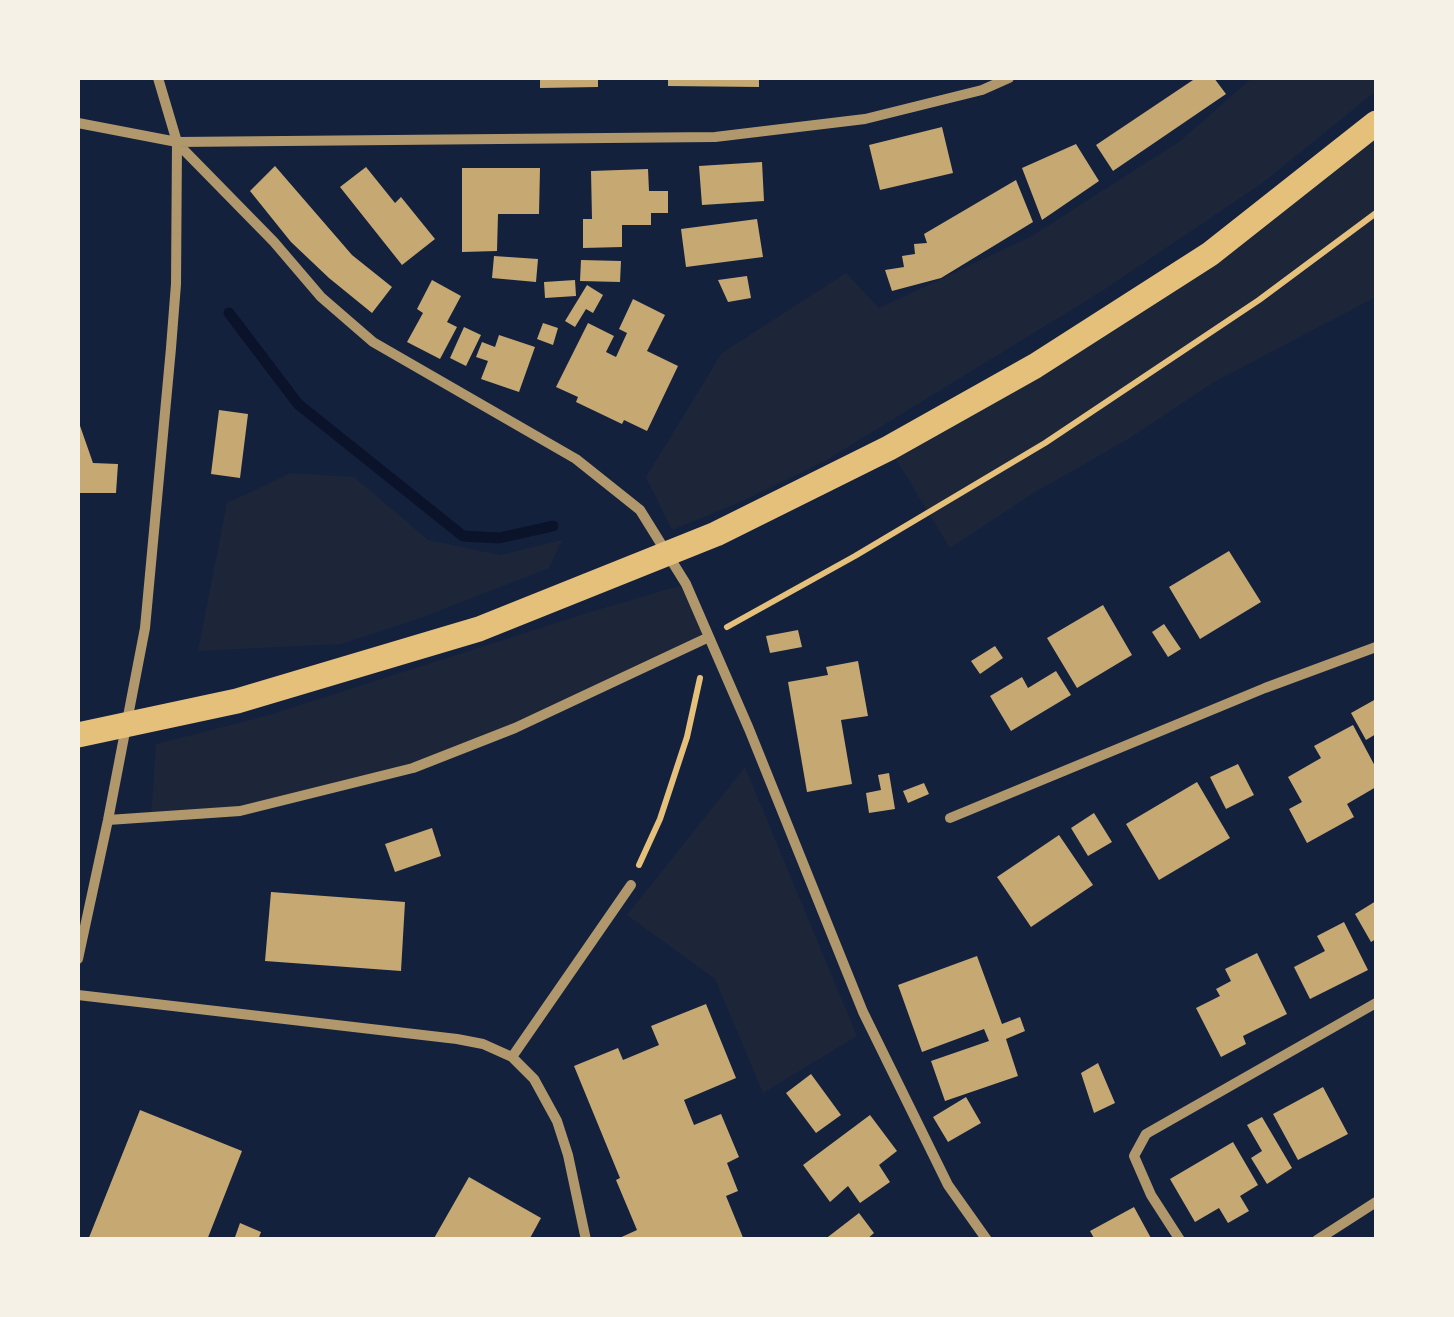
<!DOCTYPE html>
<html>
<head>
<meta charset="utf-8">
<style>
	body { margin:0 }
	#map { position:relative; width:1454px; height:1317px; overflow:hidden; background:#14213d; font-family:"Source Sans 3",sans-serif }
	canvas { display:block }
	.frame { position:absolute; inset:0; border:80px solid #f6f1e7; pointer-events:none }
</style>
</head>
<body>
<div id="map">
<canvas width="1454" height="1317"></canvas>
<div class="frame"></div>
</div>
<script>
const ctx = document.querySelector('canvas').getContext('2d');
ctx.lineJoin = 'round';
function paint(path, color) { ctx.fillStyle = color; ctx.fill(path, 'evenodd'); }
const toPath = rows => new Path2D(rows.map(r => 'M' + r).join(''));
function stroke(path, color, width, dash) { ctx.strokeStyle = color; ctx.lineWidth = width; ctx.lineCap = dash ? 'butt' : 'round'; ctx.setLineDash(dash || []); ctx.stroke(path); }
paint(toPath([
	[1252,78,1376,78,1376,91,1261,184,1102,291,825,461,738,503,672,530,646,477,722,353,846,273,879,308,1032,236,1180,141],
	[1376,123,1376,297,1214,382,1130,438,1037,491,950,548,889,448,1035,366],
	[291,473,354,477,428,540,500,555,562,540,549,568,418,619,341,644,198,651,227,503],
	[686,584,709,637,413,768,240,811,151,817,156,744,266,716,590,612],
	[745,767,857,1036,763,1093,715,979,627,915]
]), '#1d2539');
stroke(toPath([
	[229,313,298,404,463,536,499,538,553,526]
]), '#0b132b', 11);
paint(toPath([
	[540,78,598,78,598,87,540,88],
	[668,78,759,78,759,87,668,86],
	[1196,78,1214,78,1226,94,1113,171,1096,145],
	[942,127,953,173,880,190,869,145],
	[1076,144,1099,181,1042,220,1022,168],
	[762,162,764,201,702,205,699,166],
	[275,166,352,255,392,287,372,313,329,278,291,242,250,191],
	[366,167,395,203,401,197,435,239,402,265,340,187],
	[462,168,540,168,539,214,498,214,497,251,462,252],
	[648,169,649,191,668,191,668,213,651,213,651,225,622,225,622,247,583,248,583,219,592,219,591,171],
	[1016,180,1033,222,941,278,892,291,885,270,904,267,902,256,915,254,914,244,927,243,924,234],
	[757,219,763,257,686,267,681,229],
	[494,256,538,259,536,282,492,278],
	[581,260,621,261,620,282,580,281],
	[747,276,751,298,728,302,718,280],
	[432,280,461,296,447,322,457,327,440,359,407,342,423,313,417,309],
	[575,280,576,296,545,298,544,282],
	[587,285,603,295,593,313,586,309,575,327,565,321],
	[633,299,665,315,647,351,678,366,647,431,624,420,622,424,576,402,578,397,556,387,588,323,614,336,606,352,616,357,627,333,619,329],
	[543,323,558,328,553,345,537,339],
	[464,327,481,335,466,366,450,358],
	[499,335,535,347,519,392,481,379,488,361,476,357,482,342,495,347],
	[219,410,248,414,240,478,211,474],
	[78,420,93,463,118,464,116,493,78,493],
	[1229,551,1261,602,1200,639,1169,587],
	[1103,605,1132,655,1077,688,1047,638],
	[1164,624,1181,649,1168,657,1152,632],
	[798,630,802,647,770,653,766,636],
	[995,646,1003,658,980,674,971,661],
	[858,661,868,716,841,720,852,784,807,792,788,682,828,675,826,667],
	[1056,671,1071,695,1011,731,990,696,1022,677,1028,688],
	[1376,699,1376,734,1366,740,1351,713],
	[1353,725,1376,768,1376,787,1347,804,1354,817,1307,843,1289,809,1302,802,1288,777,1321,758,1314,746],
	[1238,764,1254,795,1226,809,1210,777],
	[889,773,895,809,869,813,866,793,881,790,878,775],
	[1197,782,1230,838,1159,880,1126,824],
	[924,783,929,794,908,803,903,791],
	[1094,813,1112,842,1088,856,1071,828],
	[432,828,441,856,395,872,385,844],
	[1059,835,1093,885,1031,927,997,877],
	[271,892,405,902,401,971,265,961],
	[1376,901,1376,939,1371,942,1355,914],
	[1344,922,1368,970,1310,999,1294,967,1325,951,1317,936],
	[1257,953,1287,1014,1243,1036,1246,1044,1221,1057,1196,1008,1220,996,1216,989,1231,981,1225,969],
	[977,956,1002,1024,1020,1017,1025,1031,1006,1039,1018,1076,945,1101,931,1061,989,1041,984,1029,922,1052,898,985],
	[706,1004,736,1078,684,1100,694,1125,721,1114,739,1157,727,1163,738,1191,726,1196,744,1240,615,1240,637,1230,616,1180,620,1178,574,1066,618,1048,623,1060,659,1045,651,1026],
	[1098,1063,1115,1103,1094,1113,1081,1073],
	[811,1074,841,1115,816,1133,786,1093],
	[1323,1087,1348,1134,1298,1160,1273,1114],
	[966,1097,981,1123,948,1142,933,1117],
	[140,1110,242,1151,207,1240,88,1240],
	[870,1115,897,1151,879,1165,890,1182,860,1203,848,1186,830,1202,803,1165],
	[1262,1117,1292,1168,1267,1184,1251,1158,1262,1151,1247,1125],
	[1233,1142,1258,1185,1240,1196,1249,1211,1228,1223,1219,1208,1195,1222,1170,1179],
	[469,1177,541,1218,529,1240,433,1240],
	[1134,1207,1152,1240,1095,1240,1090,1231],
	[859,1213,874,1233,866,1240,824,1240],
	[240,1223,261,1232,258,1240,234,1240]
]), '#c6a872');
stroke(toPath([
	[727,627,855,556,1045,443,1259,300,1376,213],
	[639,865,660,819,687,737,700,678]
]), '#e5c07b', 6);
stroke(toPath([
	[78,123,177,142,715,137,865,119,982,90,1009,78],
	[177,143,274,242,321,297,373,342,576,459,640,510,686,584,709,637],
	[950,818,1265,688,1376,647],
	[108,820,240,811,413,768,515,728,709,637,749,729,863,1012,948,1185,987,1240],
	[78,959,108,820,145,628,171,348,176,284,177,142,158,78],
	[78,995,457,1039,483,1044,512,1057,534,1079,557,1121,568,1155,586,1240],
	[512,1057,631,885],
	[1180,1240,1151,1195,1134,1156,1146,1134,1376,1003],
	[1317,1240,1376,1202]
]), '#b1986c', 10);
stroke(toPath([
	[78,735,237,701,479,629,716,534,889,448,1035,366,1210,254,1376,123]
]), '#e5c07b', 25);
</script>
</body>
</html>
